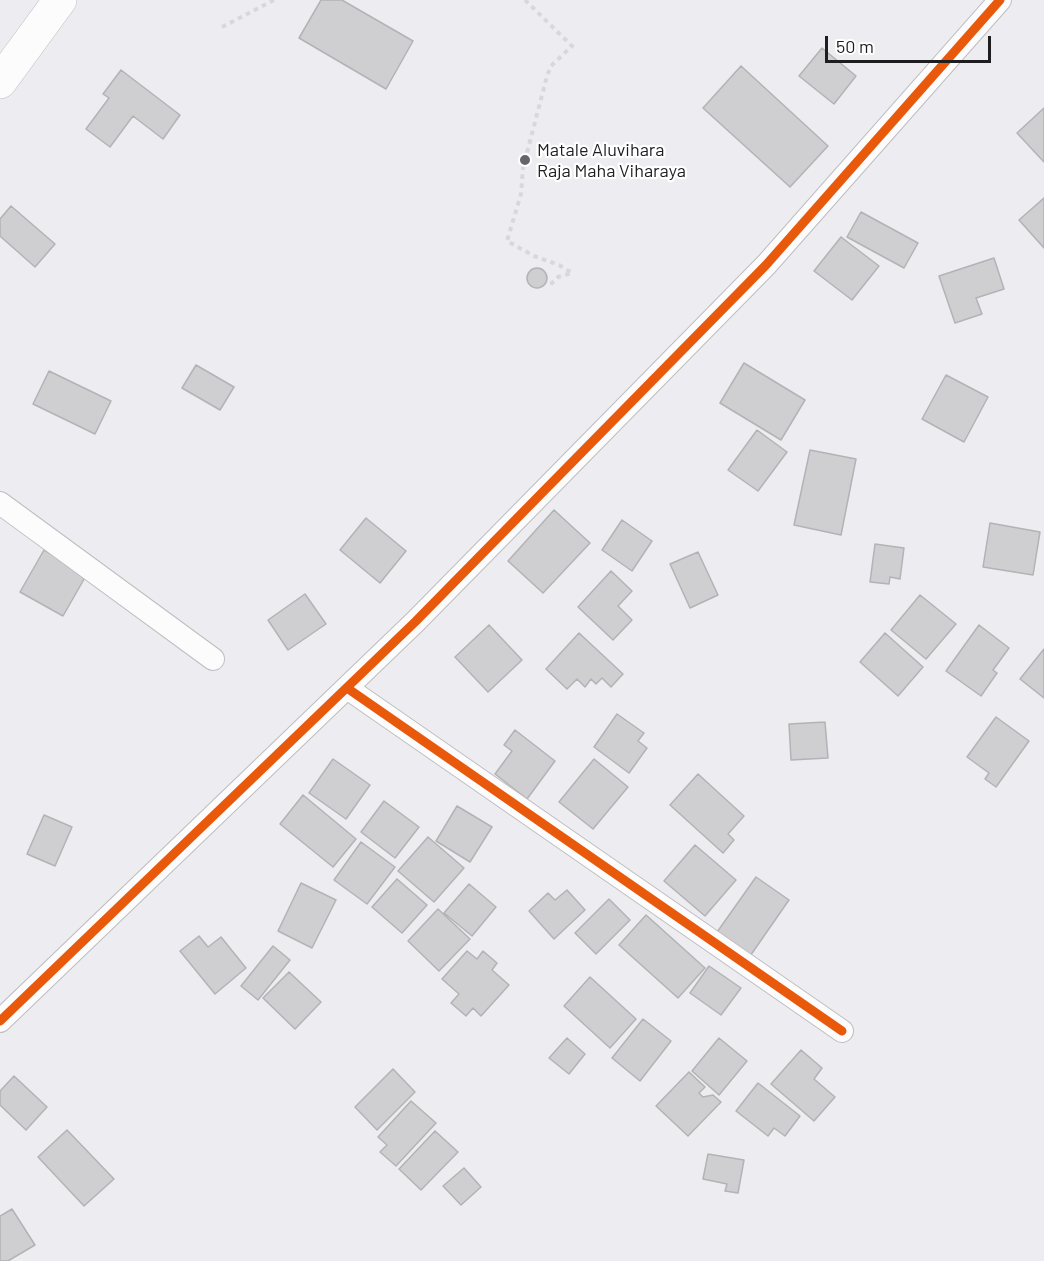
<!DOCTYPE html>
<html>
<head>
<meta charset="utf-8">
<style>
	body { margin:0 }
	#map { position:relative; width:1044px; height:1261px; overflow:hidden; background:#ededf1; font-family:Barlow,sans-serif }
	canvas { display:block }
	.scale { position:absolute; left:825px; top:36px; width:166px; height:27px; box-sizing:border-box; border:3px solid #1e1e21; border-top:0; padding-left:8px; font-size:18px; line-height:21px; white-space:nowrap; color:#1e1e21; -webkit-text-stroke:4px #fff; paint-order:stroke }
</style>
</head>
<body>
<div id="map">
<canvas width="1044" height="1261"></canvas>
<div class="scale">50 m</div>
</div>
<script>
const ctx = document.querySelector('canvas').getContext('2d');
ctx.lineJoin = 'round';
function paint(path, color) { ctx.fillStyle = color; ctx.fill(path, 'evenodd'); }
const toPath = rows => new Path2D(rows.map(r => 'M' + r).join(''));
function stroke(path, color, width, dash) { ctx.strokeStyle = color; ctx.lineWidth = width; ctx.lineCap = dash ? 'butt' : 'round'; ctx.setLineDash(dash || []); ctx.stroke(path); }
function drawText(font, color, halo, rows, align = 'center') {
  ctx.font = font + ' Barlow,sans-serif'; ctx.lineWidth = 4.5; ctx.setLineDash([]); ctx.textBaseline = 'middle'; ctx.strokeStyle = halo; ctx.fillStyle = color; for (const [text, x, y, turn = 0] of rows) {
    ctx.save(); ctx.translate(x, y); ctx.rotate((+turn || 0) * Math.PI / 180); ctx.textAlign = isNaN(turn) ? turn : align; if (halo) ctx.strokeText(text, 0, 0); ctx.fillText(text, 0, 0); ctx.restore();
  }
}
const building = toPath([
	[321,0,342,0,413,41,386,89,299,38,321,0],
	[822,48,856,76,834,104,799,76,822,48],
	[741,66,828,146,790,187,703,108,741,66],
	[121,70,180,115,163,139,133,116,110,147,86,129,109,98,103,94,121,70],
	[1044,108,1044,162,1017,133,1044,108],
	[1044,198,1044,248,1019,220,1044,198],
	[11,206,55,244,35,267,0,236,0,219,11,206],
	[861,212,918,243,904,268,847,237,861,212],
	[841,237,879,266,852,300,814,271,841,237],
	[994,258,1004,289,976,298,982,314,955,323,939,276,994,258],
	'527 278a10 10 0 1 1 20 0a10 10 0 1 1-20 0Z',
	[744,363,805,400,781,440,720,403,744,363],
	[196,365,234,387,220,410,182,388,196,365],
	[49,371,111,401,95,434,33,404,49,371],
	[946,375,988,397,964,442,922,419,946,375],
	[757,430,787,452,758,491,728,470,757,430],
	[810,450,856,459,841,535,794,525,810,450],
	[554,510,590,543,543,593,508,561,554,510],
	[366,518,406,551,380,583,340,550,366,518],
	[622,520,652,541,632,571,602,550,622,520],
	[990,523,1040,532,1033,575,983,567,990,523],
	[875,544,904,548,900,579,890,577,889,584,870,582,875,544],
	[44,550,87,574,63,616,20,592,44,550],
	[698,552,718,595,690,608,670,564,698,552],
	[611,571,632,591,618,606,632,620,613,640,578,607,611,571],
	[305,594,326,624,288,650,268,620,305,594],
	[920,595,956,624,926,659,891,630,920,595],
	[489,625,522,660,488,692,455,657,489,625],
	[979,625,1009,648,993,670,997,673,981,696,946,671,979,625],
	[579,633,623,674,611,687,602,678,596,684,591,679,585,687,577,679,567,689,546,669,579,633],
	[885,633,923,667,898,696,860,662,885,633],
	[1044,649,1044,698,1020,679,1044,649],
	[617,714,644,733,638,741,647,748,629,773,594,747,617,714],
	[996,717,1029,741,996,787,985,779,989,773,967,757,996,717],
	[825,722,828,758,791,760,789,724,825,722],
	[515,730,555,761,527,799,495,774,512,751,504,745,515,730],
	[333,759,370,785,346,819,309,793,333,759],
	[594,759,628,787,593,829,559,802,594,759],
	[698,774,744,816,728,834,734,840,723,853,670,805,698,774],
	[303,795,356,839,333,867,280,824,303,795],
	[384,801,419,827,395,858,361,832,384,801],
	[457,806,492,827,470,862,436,841,457,806],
	[44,815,72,827,55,866,27,854,44,815],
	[428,837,464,868,434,902,398,871,428,837],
	[361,842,395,867,367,904,334,880,361,842],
	[695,845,736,880,705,916,664,881,695,845],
	[756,877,789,900,748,959,715,935,756,877],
	[397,879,427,905,402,933,372,907,397,879],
	[301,883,336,900,312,948,278,931,301,883],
	[469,884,496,907,472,936,444,913,469,884],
	[567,890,585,910,554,939,529,911,548,893,555,900,567,890],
	[609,899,630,920,596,954,575,933,609,899],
	[438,909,470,939,439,971,408,941,438,909],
	[646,915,705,968,678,998,619,945,646,915],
	[199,936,208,947,221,937,246,968,215,994,180,951,199,936],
	[273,946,290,960,258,1000,241,986,273,946],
	[467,951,477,959,483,951,497,963,492,970,509,985,481,1016,473,1008,466,1016,451,1003,459,994,442,979,467,951],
	[709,966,741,988,721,1015,690,993,709,966],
	[289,972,321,1002,295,1029,263,998,289,972],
	[590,977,636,1019,610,1048,564,1006,590,977],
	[643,1019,671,1041,640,1081,612,1058,643,1019],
	[567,1038,585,1054,569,1074,549,1058,567,1038],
	[719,1038,747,1061,719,1095,692,1071,719,1038],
	[801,1050,822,1068,814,1079,835,1097,814,1121,771,1084,801,1050],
	[393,1069,415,1092,377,1130,355,1107,393,1069],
	[689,1072,705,1087,699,1093,703,1097,713,1095,721,1102,688,1136,656,1106,689,1072],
	[14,1076,47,1107,26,1130,0,1105,0,1091,14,1076],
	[758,1083,800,1116,785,1136,774,1128,768,1136,736,1111,758,1083],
	[411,1101,436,1123,396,1166,380,1152,387,1145,378,1137,411,1101],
	[67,1130,114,1179,84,1206,38,1157,67,1130],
	[435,1131,458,1152,421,1190,399,1169,435,1131],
	[708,1154,744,1160,738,1193,725,1191,727,1184,703,1179,708,1154],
	[464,1168,481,1187,461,1205,443,1186,464,1168],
	[12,1209,35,1245,8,1261,0,1261,0,1216,12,1209]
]);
paint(building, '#cfcfd2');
stroke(building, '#b3b3b7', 1.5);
const street = toPath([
	[0,503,213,659],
	[347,688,842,1031],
	[0,1021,415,622,766,265,1000,0]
]);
const highway = toPath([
	[0,82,60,0]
]);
stroke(street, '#bebec1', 24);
stroke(highway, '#bebec1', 34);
stroke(toPath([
	[525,0,572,46,551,66,547,76,523,168,521,194,507,241,534,256,559,265,572,273,558,277,548,287],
	[222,27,274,0]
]), '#d8d8d9', 4, [4.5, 4.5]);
stroke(street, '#fcfcfd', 22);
stroke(highway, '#fcfcfd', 33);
stroke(toPath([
	[347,688,842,1031],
	[0,1021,415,622,766,265,1000,0]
]), '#e8590c', 9);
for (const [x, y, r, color] of [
	[525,160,6,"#66666a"]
]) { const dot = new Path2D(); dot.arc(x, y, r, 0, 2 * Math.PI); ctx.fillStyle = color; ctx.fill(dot); stroke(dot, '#fff', 2); }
drawText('18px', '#1e1e21', '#fff', [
	["Matale Aluvihara",537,150],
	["Raja Maha Viharaya",537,171]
], 'left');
</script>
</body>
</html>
